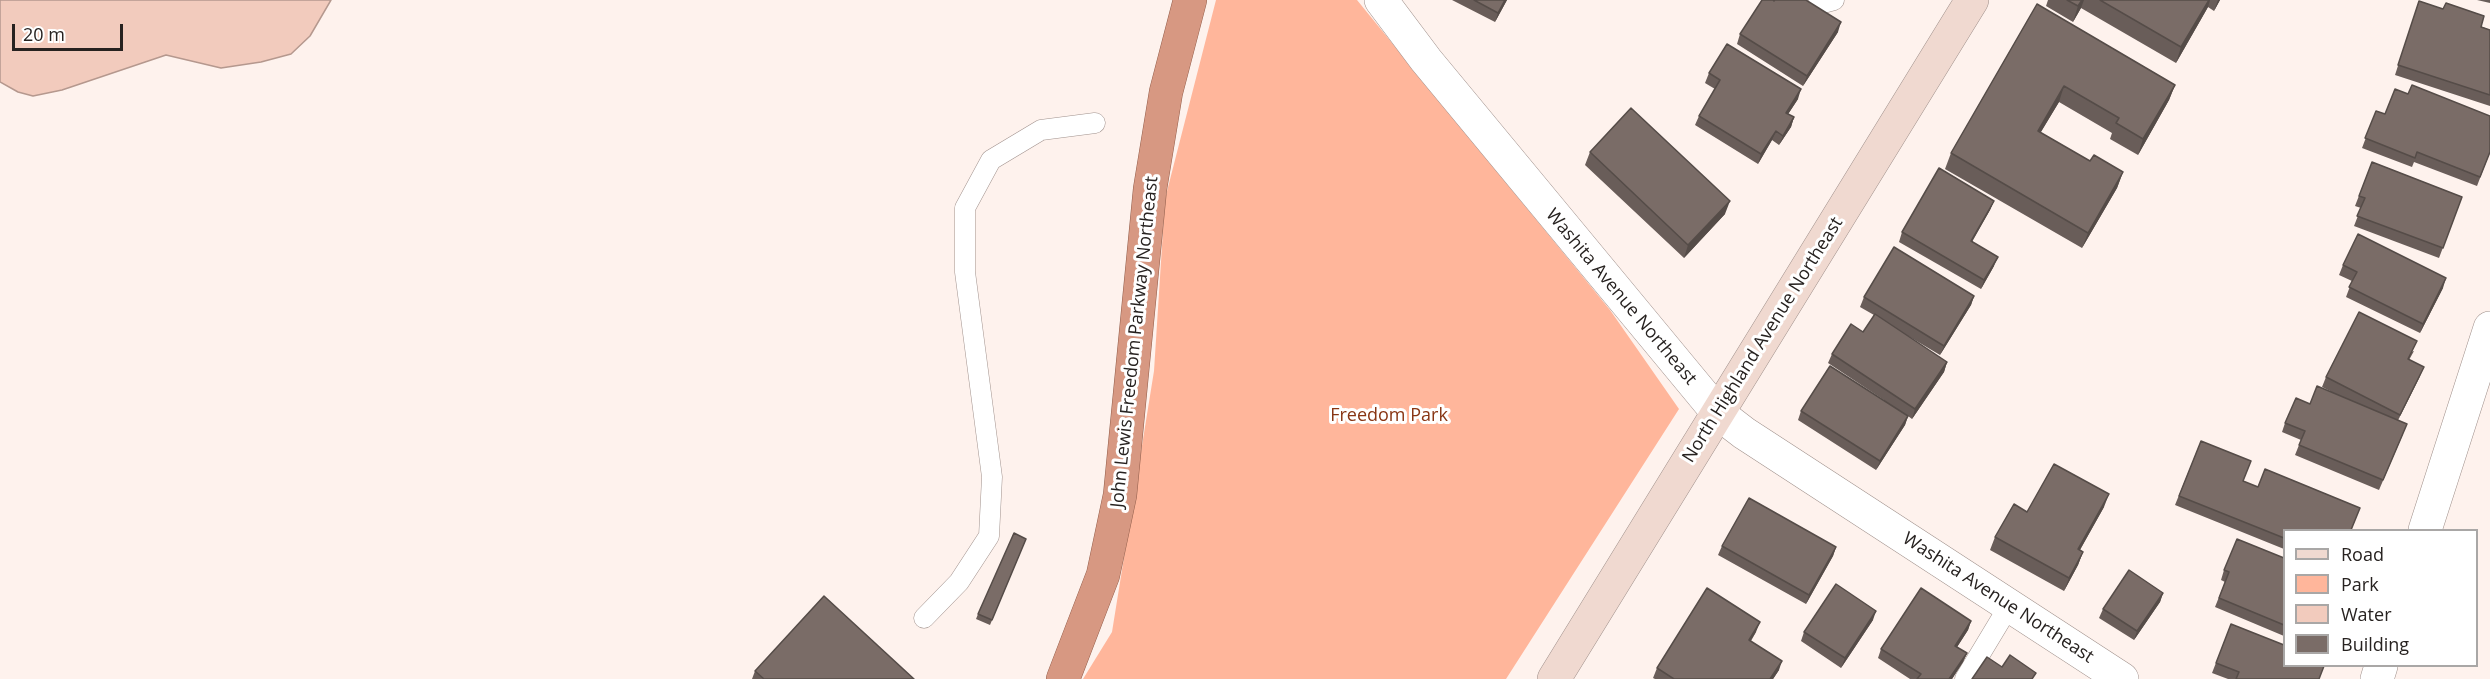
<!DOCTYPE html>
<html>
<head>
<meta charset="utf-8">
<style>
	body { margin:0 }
	#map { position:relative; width:2490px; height:679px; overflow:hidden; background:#fef2ed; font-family:"Open Sans",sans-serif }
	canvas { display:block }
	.legend { position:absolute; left:2283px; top:529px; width:195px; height:138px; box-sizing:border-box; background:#fff; border:2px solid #a9a7a6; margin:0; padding:8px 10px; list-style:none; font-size:18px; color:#272220 }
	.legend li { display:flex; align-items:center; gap:12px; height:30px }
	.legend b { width:30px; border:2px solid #a9a7a6 }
	.scale { position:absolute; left:12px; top:24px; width:111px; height:27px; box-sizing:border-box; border:3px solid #272220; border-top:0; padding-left:8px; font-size:18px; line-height:21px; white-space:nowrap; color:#272220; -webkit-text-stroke:4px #fff; paint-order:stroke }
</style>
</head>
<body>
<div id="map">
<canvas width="2490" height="679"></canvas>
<ul class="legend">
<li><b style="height:8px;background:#f0d9d0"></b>Road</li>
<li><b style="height:16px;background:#ffb69b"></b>Park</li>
<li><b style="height:16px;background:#f2cbbd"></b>Water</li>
<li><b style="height:16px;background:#7a6c67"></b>Building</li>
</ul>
<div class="scale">20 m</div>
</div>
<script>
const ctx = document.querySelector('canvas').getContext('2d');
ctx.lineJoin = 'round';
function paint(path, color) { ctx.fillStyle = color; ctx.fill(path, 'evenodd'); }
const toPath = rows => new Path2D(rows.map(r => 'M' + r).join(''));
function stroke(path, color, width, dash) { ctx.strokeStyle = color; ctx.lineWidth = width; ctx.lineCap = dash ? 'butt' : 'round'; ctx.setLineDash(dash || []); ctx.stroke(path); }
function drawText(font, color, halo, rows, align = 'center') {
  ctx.font = font + ' "Open Sans",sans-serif'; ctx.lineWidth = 6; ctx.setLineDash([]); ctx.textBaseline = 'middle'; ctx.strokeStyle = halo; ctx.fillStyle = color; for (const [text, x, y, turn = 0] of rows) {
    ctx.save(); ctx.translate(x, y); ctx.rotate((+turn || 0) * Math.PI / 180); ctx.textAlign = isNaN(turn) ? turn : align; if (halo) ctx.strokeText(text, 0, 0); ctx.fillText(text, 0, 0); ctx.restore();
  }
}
paint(toPath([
	[1216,0,1357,0,1610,310,1679,409,1506,679,1083,679,1112,632,1154,371,1165,199]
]), '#ffb69b');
const water = toPath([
	[0,0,331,0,310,36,291,54,261,62,221,68,166,55,62,90,33,96,18,92,0,82,0,0]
]);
paint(water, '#f2cbbd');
stroke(water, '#b5988e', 1.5);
const service = toPath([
	[1819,0,1823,3,1834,0],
	[924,618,959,582,989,536,992,477,965,272,965,208,991,160,1041,130,1095,123],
	[1965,679,2009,606]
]);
const minor = toPath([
	[1381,0,1426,60,1718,413,1744,433,2122,679],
	[2425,530,2490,328],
	[2377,679,2381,666]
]);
const secondary = toPath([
	[1554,679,1972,0]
]);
const trunk = toPath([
	[1063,679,1103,575,1120,495,1150,189,1166,92,1190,0]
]);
stroke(service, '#a0918c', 21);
stroke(minor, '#a0918c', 34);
stroke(secondary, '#a0918c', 34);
stroke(trunk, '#935e4b', 34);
stroke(service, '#fff', 20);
stroke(minor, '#fff', 33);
stroke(secondary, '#f0d9d0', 33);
stroke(trunk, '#d79882', 33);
paint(toPath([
	[1452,0,1507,0,1495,22],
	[2048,0,2220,0,2214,11,2208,7,2176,63,2081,8,2073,22,2046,6],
	[2477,0,2490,0,2490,3],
	[2419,1,2490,30,2490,106,2395,75],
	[2037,4,2175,85,2169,100,2138,155,2110,139,2112,133,2059,102,2040,133,2090,161,2123,172,2117,188,2082,248,1945,169,1951,153],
	[1838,32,1803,86,1737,44,1740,34],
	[1709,73,1798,99,1788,114,1794,117,1791,127,1779,145,1772,140,1758,164,1695,125,1699,116,1715,89,1705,83],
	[2376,111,2490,152,2477,186,2414,162,2412,167,2362,148],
	[1590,152,1725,214,1684,258,1585,165],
	[2372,162,2462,197,2439,258,2354,226,2361,208,2355,206],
	[1994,201,1990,210,1972,242,1994,266,1981,289,1899,242,1902,232],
	[2343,265,2443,288,2420,333,2346,297,2352,281,2339,275],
	[1974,296,1971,305,1940,355,1903,333,1947,362,1944,372,1912,419,1908,416,1905,425,1876,470,1798,420,1801,411,1884,400,1828,363,1832,354,1863,332,1874,315,1860,307,1864,297],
	[2414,351,2409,360,2420,376,2398,420,2403,434,2379,490,2295,455,2301,440,2282,432,2285,423,2310,404,2330,391,2322,387,2326,377],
	[2201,441,2244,482,2284,531,2284,549,2175,505],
	[2104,507,2080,550,2083,552,2078,565,2064,591,1990,550,1995,537,2027,512],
	[1026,539,990,625,976,619,978,614],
	[1722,546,1836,547,1833,556,1806,604,1718,555],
	[2284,558,2284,636,2215,607,2225,582,2221,580,2224,570],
	[2163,593,2160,602,2134,640,2099,618,2103,609],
	[1873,620,1841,668,1801,641,1804,632],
	[1971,621,1968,630,1957,647,1967,653,1963,662,1952,679,1910,679,1878,658,1881,649],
	[2231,624,2319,679,2228,679,2212,673],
	[1756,632,1751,641,1779,670,1773,679,1655,679,1653,678,1657,668],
	[755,671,914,679,752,679]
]), '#695d59');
paint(toPath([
	[1505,0,1507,0,1495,22,1498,13],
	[2082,0,2084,0,2081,8,2073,22,2078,6],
	[2209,0,2210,0,2208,7,2176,63,2181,47],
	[2218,0,2220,0,2214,11],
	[1841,22,1838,32,1803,86,1807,76],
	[2175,85,2169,100,2138,155,2143,139],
	[2064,86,2059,102,2032,147,2038,131],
	[1801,89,1798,99,1783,122,1786,113],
	[1794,117,1791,127,1779,145,1783,136],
	[1776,131,1772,140,1758,164,1761,154],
	[2123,172,2117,188,2082,248,2088,233],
	[1730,201,1725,214,1684,258,1688,245],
	[1994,201,1990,210,1967,250,1971,241],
	[1998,257,1994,266,1981,289,1984,280],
	[2446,278,2443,288,2420,333,2423,324],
	[1974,296,1971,305,1940,355,1944,346],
	[1947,362,1944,372,1912,419,1915,409],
	[2424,367,2420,376,2396,424,2400,415],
	[1908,416,1905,425,1876,470,1880,461],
	[2109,494,2104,507,2073,562,2078,549],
	[1836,547,1833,556,1806,604,1809,595],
	[2083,552,2078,565,2064,591,2069,578],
	[2163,593,2160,602,2134,640,2137,631],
	[1876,611,1873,620,1841,668,1845,658],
	[1971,621,1968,630,1952,655,1955,646],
	[1760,622,1756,632,1745,649,1749,640],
	[1967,653,1963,662,1952,679,1949,679],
	[1782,661,1779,670,1773,679,1770,679]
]), '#554c48');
const building = toPath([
	[1474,0,1505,0,1498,13,1474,0],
	[1762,0,1773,0,1774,1,1775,0,1806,0,1841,22,1807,76,1740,34,1762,0],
	[2067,0,2082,0,2078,6,2067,0],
	[2100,0,2209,0,2181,47,2100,0],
	[2419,1,2443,9,2446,3,2484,16,2481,27,2490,30,2490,95,2398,65,2419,1],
	[2037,4,2175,85,2143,139,2116,123,2119,118,2064,86,2038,131,2090,161,2094,155,2123,172,2088,233,1951,153,2037,4],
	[1727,44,1801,89,1786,113,1794,117,1783,136,1776,131,1761,154,1699,116,1720,80,1709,73,1727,44],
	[2412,85,2490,116,2490,152,2480,177,2417,152,2415,158,2365,138,2376,111,2385,114,2395,89,2408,94,2412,85],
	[1631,108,1730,201,1688,245,1590,152,1631,108],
	[2372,162,2462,197,2443,248,2357,216,2365,198,2359,196,2372,162],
	[1939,168,1994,201,1971,241,1998,257,1984,280,1902,232,1939,168],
	[2358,234,2446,278,2423,324,2349,287,2357,272,2343,265,2358,234],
	[1894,247,1974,296,1944,346,1864,297,1894,247],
	[2359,312,2417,341,2408,359,2424,367,2400,415,2326,377,2359,312],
	[1875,314,1947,362,1915,409,1832,354,1851,324,1863,332,1875,314],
	[1830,366,1908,416,1880,461,1801,411,1830,366],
	[2317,386,2407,424,2383,480,2299,445,2305,431,2285,423,2296,398,2310,404,2317,386],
	[2201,441,2251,461,2243,481,2258,487,2265,469,2360,508,2351,530,2352,531,2284,531,2284,538,2179,496,2201,441],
	[2054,464,2109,494,2078,549,2083,552,2069,578,1995,537,2014,504,2027,512,2054,464],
	[1749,498,1836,547,1809,595,1722,546,1749,498],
	[1014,533,1026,539,992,620,978,614,1014,533],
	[2237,539,2284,558,2284,625,2219,598,2229,572,2224,570,2237,539],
	[2129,570,2163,593,2137,631,2103,609,2129,570],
	[1836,584,1876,611,1845,658,1804,632,1836,584],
	[1707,588,1760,622,1749,640,1782,661,1770,679,1674,679,1657,668,1707,588],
	[1921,588,1971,621,1955,646,1967,653,1949,679,1917,679,1921,674,1881,649,1921,588],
	[824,596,914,679,764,679,755,671,824,596],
	[2231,624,2284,645,2284,666,2324,666,2319,679,2236,679,2239,672,2216,663,2231,624],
	[2010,655,2036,673,2032,679,1972,679,1987,657,2002,667,2010,655]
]);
paint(building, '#7a6c67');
stroke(building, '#554c48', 1.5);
drawText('18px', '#272220', '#fff', [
	["Washita Avenue Northeast",1621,297,50],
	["North Highland Avenue Northeast",1763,340,-58],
	["John Lewis Freedom Parkway Northeast",1135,342,-84],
	["Washita Avenue Northeast",1998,598,33]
]);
drawText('18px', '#883513', '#fff', [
	["Freedom Park",1389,416]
]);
</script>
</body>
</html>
